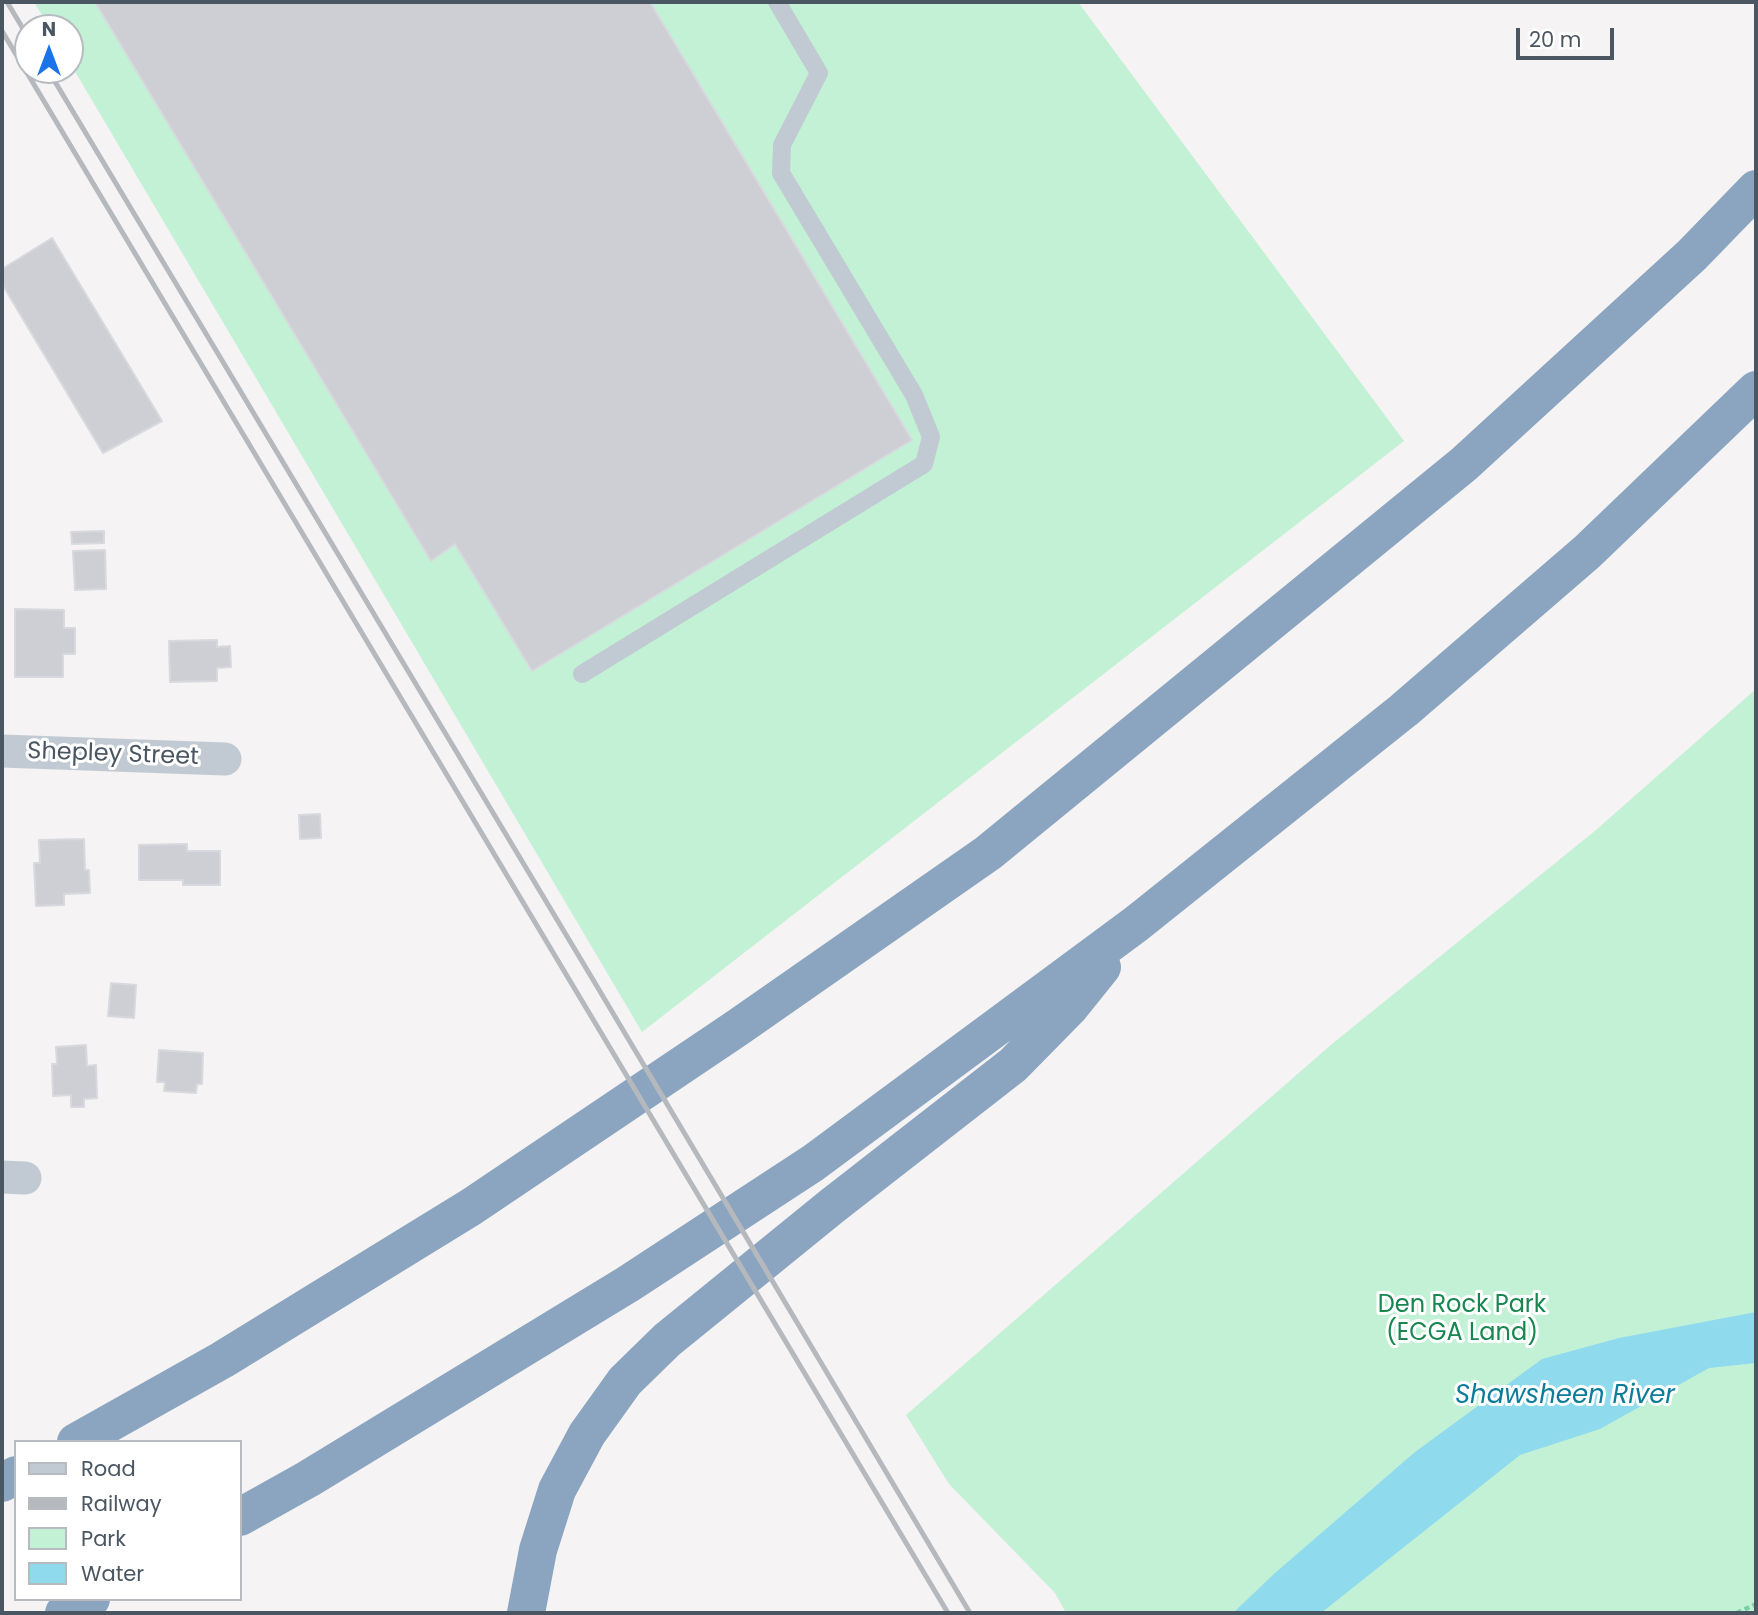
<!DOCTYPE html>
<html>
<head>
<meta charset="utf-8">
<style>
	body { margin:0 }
	#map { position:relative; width:1758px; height:1615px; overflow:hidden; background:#f5f3f3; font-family:Poppins,sans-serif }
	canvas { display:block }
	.frame { position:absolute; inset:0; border:4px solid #4a5661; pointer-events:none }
	.legend { position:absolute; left:14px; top:1440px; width:228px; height:161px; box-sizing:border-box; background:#fff; border:2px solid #b7bbc0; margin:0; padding:9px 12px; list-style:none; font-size:21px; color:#4a5661 }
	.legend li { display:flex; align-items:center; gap:14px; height:35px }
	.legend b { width:35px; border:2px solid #b7bbc0 }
	.north { position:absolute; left:14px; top:14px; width:70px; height:70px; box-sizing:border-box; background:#fff; border:2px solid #b7bbc0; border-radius:50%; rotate:0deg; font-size:19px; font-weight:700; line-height:28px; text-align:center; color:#4a5661 }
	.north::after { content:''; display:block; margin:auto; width:24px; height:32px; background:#1a73e8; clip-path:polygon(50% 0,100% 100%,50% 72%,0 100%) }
	.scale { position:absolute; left:1516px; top:28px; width:98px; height:32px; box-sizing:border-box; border:4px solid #4a5661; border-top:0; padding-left:9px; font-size:21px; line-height:24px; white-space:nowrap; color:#4a5661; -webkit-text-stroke:5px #fff; paint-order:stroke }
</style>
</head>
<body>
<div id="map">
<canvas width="1758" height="1615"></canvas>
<div class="frame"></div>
<ul class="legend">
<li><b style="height:9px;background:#c1cad2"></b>Road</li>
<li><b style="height:9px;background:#b5b8bd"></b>Railway</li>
<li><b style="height:19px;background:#c3f1d5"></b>Park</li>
<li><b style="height:19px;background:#90daee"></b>Water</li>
</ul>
<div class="north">N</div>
<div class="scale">20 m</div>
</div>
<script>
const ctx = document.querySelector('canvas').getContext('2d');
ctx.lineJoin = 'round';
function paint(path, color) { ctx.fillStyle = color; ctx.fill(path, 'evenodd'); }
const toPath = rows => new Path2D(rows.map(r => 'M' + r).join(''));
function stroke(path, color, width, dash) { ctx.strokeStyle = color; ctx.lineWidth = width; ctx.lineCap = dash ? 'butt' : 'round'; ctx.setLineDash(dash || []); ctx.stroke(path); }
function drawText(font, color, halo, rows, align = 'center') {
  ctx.font = font + ' Poppins,sans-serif'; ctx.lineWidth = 6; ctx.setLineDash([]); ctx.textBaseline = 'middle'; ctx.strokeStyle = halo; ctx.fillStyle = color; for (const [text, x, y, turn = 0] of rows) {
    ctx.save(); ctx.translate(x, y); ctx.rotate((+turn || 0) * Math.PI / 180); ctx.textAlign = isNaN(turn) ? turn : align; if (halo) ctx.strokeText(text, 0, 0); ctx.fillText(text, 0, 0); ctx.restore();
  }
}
paint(toPath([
	[34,2,1078,2,1404,441,642,1032,70,63,70,28,50,28],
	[1756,689,1756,1613,1066,1613,1055,1593,949,1484,906,1415,1332,1044,1596,830]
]), '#c3f1d5');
paint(toPath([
	[1756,1312,1756,1363,1709,1368,1600,1429,1520,1455,1321,1613,1233,1613,1275,1573,1415,1452,1542,1359,1619,1338]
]), '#90daee');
const building = toPath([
	[95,2,650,2,912,440,532,671,455,544,431,561,95,2],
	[52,238,162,421,103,453,2,284,2,269,52,238],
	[104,531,104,543,72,544,71,532,104,531],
	[105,550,106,589,75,590,73,551,105,550],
	[15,609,64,610,64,628,75,628,75,654,63,654,63,677,15,677,15,609],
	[217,640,217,647,230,646,231,667,217,668,217,681,170,682,169,641,217,640],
	[320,814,321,838,300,839,299,815,320,814],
	[84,839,85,870,89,870,90,893,64,894,64,905,36,906,34,863,40,863,39,840,84,839],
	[187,844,187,851,220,851,220,885,183,885,183,880,139,880,139,845,187,844],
	[111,983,136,985,134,1018,108,1016,111,983],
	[86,1045,87,1066,96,1065,97,1098,84,1099,84,1107,71,1107,71,1095,53,1096,52,1064,57,1064,56,1047,86,1045],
	[159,1050,203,1053,202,1084,197,1084,196,1093,164,1091,165,1082,157,1082,159,1050]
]);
paint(building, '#cdcfd5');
stroke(building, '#d7d9de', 2);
stroke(toPath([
	[1737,1613,1756,1604]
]), '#7ad0a6', 4.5, [5, 3.5]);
stroke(toPath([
	[582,674,924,464,931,437,914,395,781,173,782,145,819,73,777,2]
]), '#c1cad2', 18);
stroke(toPath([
	[2,751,225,759],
	[2,1177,25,1178]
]), '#c1cad2', 33);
stroke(toPath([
	[76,1442,222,1360,471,1207,737,1028,988,853,1464,464,1692,255,1756,189],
	[2,1483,16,1475],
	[240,1517,308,1479,628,1284,813,1163,1136,924,1404,710,1587,552,1756,390],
	[64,1613,91,1599],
	[526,1613,538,1550,557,1490,587,1434,625,1381,667,1340,832,1206,1013,1065,1069,1008,1102,967]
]), '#8ba5c1', 38);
stroke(toPath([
	[7,2,28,37],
	[2,31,948,1613],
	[48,70,592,978,970,1613]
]), '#b5b8bd', 5);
drawText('24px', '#4a5661', '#fff', [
	["Shepley Street",113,755,2]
]);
drawText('24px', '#17864f', '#fff', [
	["Den Rock Park",1462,1306],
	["(ECGA Land)",1462,1334]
]);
drawText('italic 26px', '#0c7c9b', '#fff', [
	["Shawsheen River",1565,1396]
]);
</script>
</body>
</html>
